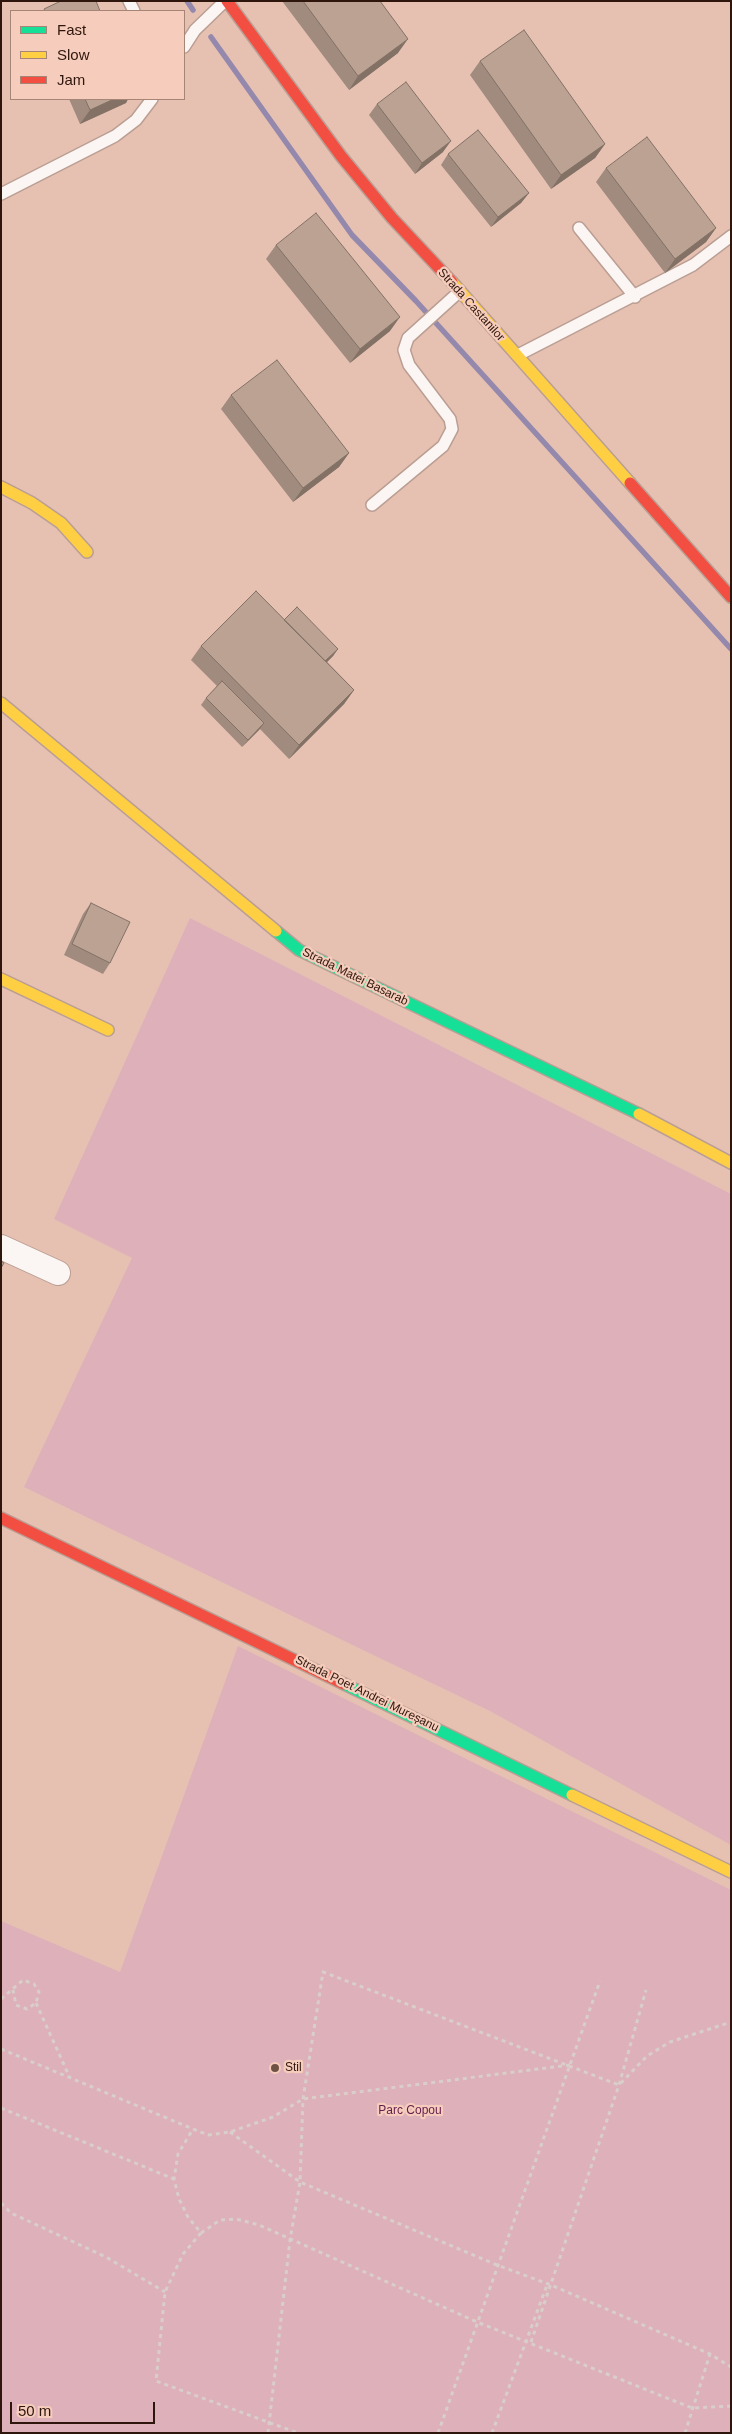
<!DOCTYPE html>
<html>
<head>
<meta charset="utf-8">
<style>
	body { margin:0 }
	#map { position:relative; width:732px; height:2434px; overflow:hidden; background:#e6c1b2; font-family:Helvetica,sans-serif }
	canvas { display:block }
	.frame { position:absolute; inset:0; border:2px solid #2f160c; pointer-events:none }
	.legend { position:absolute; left:10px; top:10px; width:175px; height:90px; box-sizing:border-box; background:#f6cdbc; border:1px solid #a68476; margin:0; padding:6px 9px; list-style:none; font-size:15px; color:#2f160c }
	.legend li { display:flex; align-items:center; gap:10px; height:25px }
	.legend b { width:25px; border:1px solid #a68476 }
	.scale { position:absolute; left:10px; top:2402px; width:145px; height:22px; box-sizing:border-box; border:2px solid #2f160c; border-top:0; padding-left:6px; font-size:15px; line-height:18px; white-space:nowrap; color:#2f160c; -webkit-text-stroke:4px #f6cdbc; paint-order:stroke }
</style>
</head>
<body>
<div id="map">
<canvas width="732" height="2434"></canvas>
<div class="frame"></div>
<ul class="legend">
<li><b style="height:6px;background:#16e098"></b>Fast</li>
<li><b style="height:6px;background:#ffcf43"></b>Slow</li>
<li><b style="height:6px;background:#f24e42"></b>Jam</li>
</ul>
<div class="scale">50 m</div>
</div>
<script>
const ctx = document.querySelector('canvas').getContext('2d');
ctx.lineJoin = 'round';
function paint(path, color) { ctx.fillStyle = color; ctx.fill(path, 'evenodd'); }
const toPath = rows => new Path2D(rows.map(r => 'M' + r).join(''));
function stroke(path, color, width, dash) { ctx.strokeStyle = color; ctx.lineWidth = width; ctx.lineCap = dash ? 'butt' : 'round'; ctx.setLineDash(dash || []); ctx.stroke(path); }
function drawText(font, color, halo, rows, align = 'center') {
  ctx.font = font + ' Helvetica,sans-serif'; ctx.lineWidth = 4.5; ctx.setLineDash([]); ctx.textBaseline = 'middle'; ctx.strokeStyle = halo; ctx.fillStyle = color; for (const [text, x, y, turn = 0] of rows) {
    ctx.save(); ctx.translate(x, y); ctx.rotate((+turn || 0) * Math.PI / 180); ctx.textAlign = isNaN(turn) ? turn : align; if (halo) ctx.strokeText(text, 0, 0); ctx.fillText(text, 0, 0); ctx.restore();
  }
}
paint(toPath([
	[190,918,731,1194,731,1845,490,1711,24,1487,132,1258,54,1219],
	[238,1646,731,1890,731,2433,1,2433,1,1921,120,1972]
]), '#deb0ba');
stroke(toPath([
	[187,1,193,10],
	[211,37,352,235,416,301,731,649]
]), '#9489ac', 5.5);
const lane = toPath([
	[129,1,134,11],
	[184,47,195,30,225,1],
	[1,194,115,136,136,120,152,99],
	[579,228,635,297],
	[518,355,693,265,731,236],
	[372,505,443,446,452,429,450,419,409,365,404,350,408,338,460,291]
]);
const street = toPath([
	[1,1247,58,1273]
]);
const fast = toPath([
	[276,931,299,950,639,1114],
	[344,1684,572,1795]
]);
const slow = toPath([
	[452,282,630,483],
	[1,487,32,503,61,523,87,552],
	[1,703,276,931],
	[1,979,108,1030],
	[639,1114,731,1163],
	[572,1795,731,1872]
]);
const jam = toPath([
	[227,1,341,156,392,218,452,282],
	[630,483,731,597],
	[1,1518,344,1684]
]);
stroke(lane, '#bb9e93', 14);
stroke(street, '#bb9e93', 26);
stroke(fast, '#bb9e93', 14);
stroke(slow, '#bb9e93', 14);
stroke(jam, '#bb9e93', 14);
stroke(toPath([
	[1,1999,23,1980,34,1984,39,1992,36,2003,27,2009,16,2005,13,1990],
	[36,2003,70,2078],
	[1,2049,193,2129],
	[570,2065,303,2099,273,2117,230,2132,208,2135,193,2129,178,2154,174,2179,179,2199,188,2217,201,2233,220,2220,236,2219,259,2225,477,2322,692,2408,731,2406],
	[1,2108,174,2179],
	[230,2132,300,2182,497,2265,551,2285,710,2354,731,2367],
	[1,2203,11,2213,106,2257,165,2292],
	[201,2233,183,2254,165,2292,156,2381,298,2433],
	[531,2342,619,2085,646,1990],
	[268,2433,290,2240,300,2182,303,2099,323,1972,619,2085,647,2056,670,2042,731,2022],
	[438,2433,600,1981],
	[492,2433,547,2285],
	[685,2433,710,2354]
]), '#d9cec9', 3, [4, 4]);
stroke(lane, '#fbf6f3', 11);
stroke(street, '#fbf6f3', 24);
stroke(fast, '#16e098', 11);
stroke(slow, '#ffcf43', 11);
stroke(jam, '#f24e42', 11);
paint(toPath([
	[282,1,380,1,398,53,349,90],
	[480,61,605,144,595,158,551,189,470,75],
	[69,99,128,99,126,103,80,124],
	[377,104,443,152,415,174,369,115],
	[448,154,529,193,521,203,491,227,441,165],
	[606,168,716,228,706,242,665,273,596,182],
	[276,245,390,331,350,363,266,259],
	[231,395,349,453,339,467,293,502,221,409],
	[284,620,338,649,333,656,327,662,354,690,344,704,289,759,260,729,242,747,201,705,206,698,217,686,191,660,201,646],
	[91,903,110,963,103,974,64,955,83,914]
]), '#a18b7e');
paint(toPath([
	[408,39,398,53,349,90,358,76],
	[114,99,128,99,126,103,80,124,90,110],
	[451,141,443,152,415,174,422,163],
	[605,144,595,158,551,189,561,175],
	[529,193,521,203,491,227,498,217],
	[716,228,706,242,665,273,675,259],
	[400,317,390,331,350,363,360,349],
	[349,453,339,467,293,502,303,488],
	[338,649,333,656,315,674,320,666],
	[354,690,344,704,289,759,299,745],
	[264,723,259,730,242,747,248,740]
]), '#837166');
const building = toPath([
	[61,1,96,1,100,11,45,11,44,9,61,1],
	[303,1,380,1,408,39,358,76,303,1],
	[524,30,605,144,561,175,480,61,524,30],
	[406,82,451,141,422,163,377,104,406,82],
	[85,99,114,99,90,110,85,99],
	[478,130,529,193,498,217,448,154,478,130],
	[647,137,716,228,675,259,606,168,647,137],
	[316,213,400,317,360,349,276,245,316,213],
	[277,360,349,453,303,488,231,395,277,360],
	[256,591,354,690,299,745,201,646,256,591],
	[297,607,338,649,325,661,284,620,297,607],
	[222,681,264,723,248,740,206,698,222,681],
	[91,903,130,922,110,963,72,944,91,903],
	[1,1261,4,1263,1,1268,1,1261]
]);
paint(building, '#bba292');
stroke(building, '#837166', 1);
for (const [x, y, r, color] of [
	[275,2068,5,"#6f5246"]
]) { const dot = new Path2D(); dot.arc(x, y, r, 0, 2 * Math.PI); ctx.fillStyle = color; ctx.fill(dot); stroke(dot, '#f6cdbc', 2); }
drawText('12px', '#2f160c', '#f6cdbc', [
	["Strada Castanilor",471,305,48],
	["Strada Matei Basarab",355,977,26],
	["Strada Poet Andrei Mureșanu",367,1694,26]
]);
drawText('12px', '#2f160c', '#f6cdbc', [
	["Stil",285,2068]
], 'left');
drawText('12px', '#641d4c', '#f6cdbc', [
	["Parc Copou",410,2111]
]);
</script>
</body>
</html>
